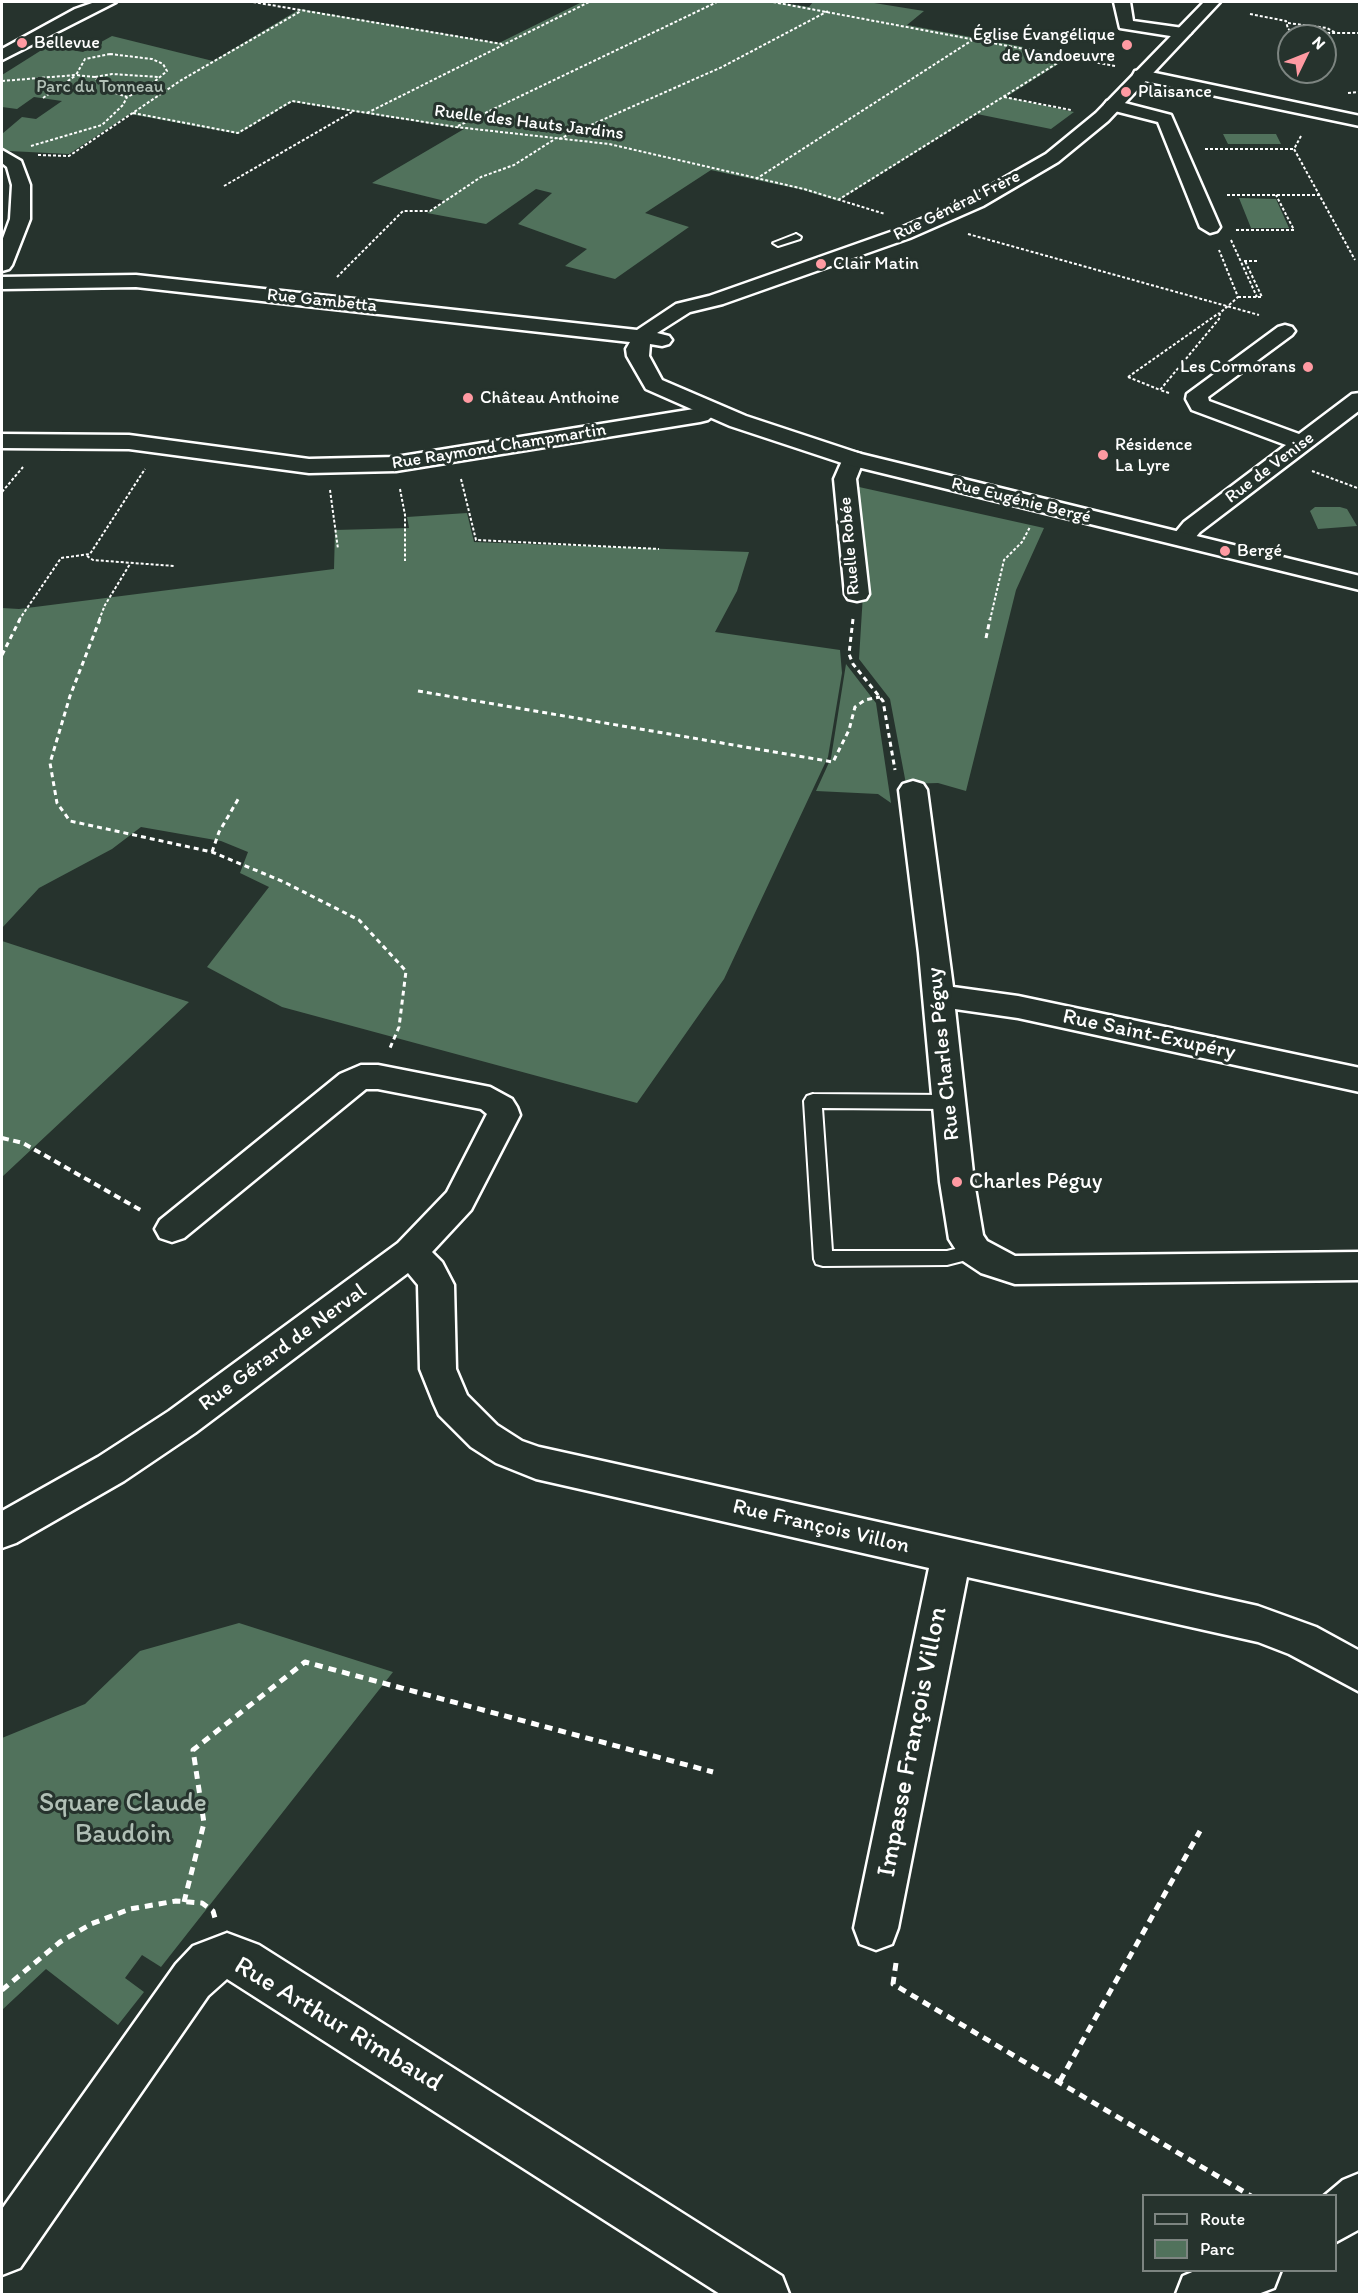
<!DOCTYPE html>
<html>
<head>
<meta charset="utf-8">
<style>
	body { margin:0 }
	#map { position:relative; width:1361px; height:2296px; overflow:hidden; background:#26332d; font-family:Itim,sans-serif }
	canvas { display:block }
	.frame { position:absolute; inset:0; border:3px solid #fff; pointer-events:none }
	.legend { position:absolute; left:1142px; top:2194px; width:195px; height:78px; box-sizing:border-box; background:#26332d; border:2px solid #7d8581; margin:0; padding:8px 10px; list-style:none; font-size:18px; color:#fff }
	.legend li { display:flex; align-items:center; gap:12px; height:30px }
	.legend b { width:30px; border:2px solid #7d8581 }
	.north { position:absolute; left:1277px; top:24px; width:60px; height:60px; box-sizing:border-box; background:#26332d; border:2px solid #7d8581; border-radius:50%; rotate:47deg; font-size:16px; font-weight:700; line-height:24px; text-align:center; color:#fff }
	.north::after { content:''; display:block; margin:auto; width:21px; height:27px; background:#ff9aa2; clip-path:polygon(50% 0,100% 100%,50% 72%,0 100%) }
</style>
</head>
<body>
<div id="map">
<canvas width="1361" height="2296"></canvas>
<div class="frame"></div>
<ul class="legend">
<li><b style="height:8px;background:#26332d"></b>Route</li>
<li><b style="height:16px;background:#51725c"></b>Parc</li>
</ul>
<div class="north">N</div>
</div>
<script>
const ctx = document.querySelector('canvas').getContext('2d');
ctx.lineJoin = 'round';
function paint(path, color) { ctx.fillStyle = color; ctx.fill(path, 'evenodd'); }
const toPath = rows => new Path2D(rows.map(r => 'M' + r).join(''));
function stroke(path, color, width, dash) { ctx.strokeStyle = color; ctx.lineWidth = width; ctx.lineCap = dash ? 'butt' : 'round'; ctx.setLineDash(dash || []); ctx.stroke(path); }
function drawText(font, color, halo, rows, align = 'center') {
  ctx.font = font + ' Itim,sans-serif'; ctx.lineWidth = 6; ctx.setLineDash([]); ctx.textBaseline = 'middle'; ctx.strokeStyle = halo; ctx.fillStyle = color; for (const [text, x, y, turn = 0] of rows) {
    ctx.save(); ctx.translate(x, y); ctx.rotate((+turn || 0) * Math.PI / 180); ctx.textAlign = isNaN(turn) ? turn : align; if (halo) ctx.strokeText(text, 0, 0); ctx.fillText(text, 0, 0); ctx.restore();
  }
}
paint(toPath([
	[582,2,777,2,809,7,813,2,868,2,924,11,907,25,1071,56,1006,97,1074,112,1051,129,977,114,838,201,803,190,711,170,645,213,689,227,615,279,565,266,587,249,518,224,552,193,536,189,486,224,427,213,445,201,372,183,464,129,292,102,238,134,130,114,69,154,9,151,2,148,2,134,22,117,36,119,62,101,34,97,17,109,2,107,2,75,48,46,83,52,112,36,213,61,300,9,499,43],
	[1223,134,1276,134,1281,144,1228,144],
	[1239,198,1276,199,1289,228,1251,228],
	[850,485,1044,528,1016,590,966,791,938,783,906,784,890,699,859,659,863,594],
	[1315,507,1340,507,1347,509,1357,526,1318,529,1310,511],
	[467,513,474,542,749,552,737,591,715,632,840,650,842,673,828,757,724,979,637,1103,282,1007,207,967,269,887,240,873,248,852,221,841,141,827,112,849,39,888,2,928,2,608,19,609,334,569,335,530,409,528,407,517],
	[846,664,876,703,891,803,878,794,816,791,831,758],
	[2,941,189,1002,2,1177],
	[239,1623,393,1672,161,1967,142,1955,125,1978,144,1992,118,2025,46,1969,2,2010,2,1738,85,1704,140,1651]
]), '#51725c');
const service = toPath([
	[796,234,801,237,800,239,778,246,773,243,796,234],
	[813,1094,947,1095,953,1097,956,1102,953,1107,947,1109,822,1108,832,1251,947,1251,975,1244,982,1246,984,1251,982,1256,947,1265,823,1266,816,1264,814,1259,804,1101,807,1096,813,1094]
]);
const minor = toPath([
	[95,2,116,2,2,60,2,49,75,9,95,2],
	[1114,2,1130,2,1133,21,1183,28,1191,33,1183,38,1120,28,1114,2],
	[1141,70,1360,116,1360,126,1135,79,1133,75,1135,71,1141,70],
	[1113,100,1171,115,1220,227,1217,231,1210,233,1200,227,1158,122,1107,109,1104,105,1107,101,1113,100],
	[2,150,21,161,30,185,30,219,12,265,9,269,2,271,2,241,10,219,12,185,7,167,2,163,2,150],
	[1285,325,1292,327,1295,331,1292,335,1208,397,1209,401,1299,434,1352,394,1360,393,1360,410,1200,532,1190,544,1174,544,1170,539,1184,522,1286,445,1192,410,1186,399,1187,394,1278,327,1285,325],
	[708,403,716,405,719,410,708,420,700,422,396,471,309,473,129,449,2,448,2,434,129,435,309,459,396,457,694,409,708,403],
	[853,452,861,454,864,459,856,479,869,594,866,599,857,601,848,599,845,594,834,479,845,454,853,452],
	[913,781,923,784,927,790,953,987,1018,996,1360,1068,1360,1092,1018,1018,955,1009,974,1182,983,1235,987,1241,1015,1256,1360,1252,1360,1280,1015,1284,981,1273,963,1261,949,1239,940,1182,919,953,899,790,903,784,913,781],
	[361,1065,378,1065,490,1087,512,1099,517,1107,520,1115,471,1210,432,1252,442,1262,454,1285,456,1369,467,1395,497,1425,522,1441,539,1447,1258,1606,1316,1627,1360,1651,1360,1692,1289,1654,1258,1642,967,1577,898,1928,892,1944,876,1950,860,1944,854,1928,929,1568,536,1479,496,1463,471,1447,439,1415,434,1404,420,1369,418,1285,408,1273,195,1433,124,1481,16,1543,2,1548,2,1511,98,1457,169,1411,398,1243,447,1192,487,1114,481,1109,378,1089,366,1089,184,1238,172,1242,160,1238,155,1229,160,1220,340,1074,361,1065],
	[227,1933,259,1945,782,2276,789,2294,720,2294,227,1979,208,1996,20,2268,2,2275,2,2209,176,1964,193,1946,227,1933],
	[1360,2173,1360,2229,1336,2242,1336,2196,1324,2196,1343,2180,1360,2173],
	[1197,2270,1281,2270,1274,2288,1258,2294,1176,2294,1183,2276,1197,2270]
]);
const tertiary = toPath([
	[1204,2,1220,2,1108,121,1058,162,983,206,910,238,723,304,690,312,657,333,669,336,672,340,669,344,662,346,650,344,649,356,662,380,746,416,861,454,1360,576,1360,590,845,464,730,426,646,389,627,356,626,349,630,342,136,287,2,289,2,277,136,275,637,330,676,304,709,296,896,230,969,198,1046,154,1096,113,1204,2]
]);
stroke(service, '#fff', 4);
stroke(minor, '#fff', 5);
stroke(tertiary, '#fff', 5);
stroke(toPath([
	[253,2,502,44],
	[773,2,1115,66],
	[1250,14,1286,21,1288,29,1296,33,1360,33],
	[1288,23,1327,28,1336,33],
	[110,54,152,59,163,64,167,71,147,88,127,97,104,89,95,77,76,75,85,59,110,54],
	[95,77,112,74,159,77],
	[2,81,76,75],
	[1348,93,1360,92],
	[1004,97,1071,110],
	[43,98,75,76],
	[133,113,238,133,292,101,456,127,609,144,804,189,885,214],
	[367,113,589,2],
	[458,126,717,2],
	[1301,136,1294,149,1355,260],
	[559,139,722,67,828,11],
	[31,146,102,125,123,105,127,97],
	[1205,149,1294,149],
	[38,155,69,156,180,81,301,11],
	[756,179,974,39],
	[224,186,352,112],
	[1227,195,1320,195],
	[838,200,1067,57],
	[1236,230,1294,230,1276,195],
	[968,234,1259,315],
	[1231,240,1257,297],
	[1244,261,1257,261],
	[337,277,403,211,430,211,481,177,514,165,555,139],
	[1238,297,1262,297,1245,261],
	[1128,377,1219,313],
	[1128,377,1160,390],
	[1169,393,1160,390,1219,319,1220,313,1238,297,1219,250],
	[1312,471,1360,489],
	[461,479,476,540,659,549],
	[400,489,405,515,405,561],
	[330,490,338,549],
	[2,492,23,467],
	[87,556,93,560,174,566],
	[19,620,61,558,90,554,145,469],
	[99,620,105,605,130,564],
	[990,620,1004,560,1022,542,1030,527]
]), '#fff', 2, [3, 2]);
stroke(toPath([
	[100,619,70,696,50,763,57,803,70,821,212,852,284,882,359,920,406,971,399,1027,390,1048],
	[853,619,849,654,853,664,883,701,895,770],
	[986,638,990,619],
	[2,655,20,619],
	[418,691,833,762,849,730,855,707,865,700,880,697],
	[212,852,219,832,240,796]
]), '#fff', 3, [5, 4]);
stroke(toPath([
	[2,1138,23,1143,144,1212]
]), '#fff', 4, [7, 4.5]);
stroke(toPath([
	[184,1902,204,1823,193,1750,305,1662,713,1772],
	[896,1963,893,1984,1251,2196],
	[2,1990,60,1942,91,1924,130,1909,176,1901,202,1903,213,1911,215,1918],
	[1060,2081,1200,1831]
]), '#fff', 5, [8, 6]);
paint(service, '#26332d');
paint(minor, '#26332d');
paint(tertiary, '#26332d');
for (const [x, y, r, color] of [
	[22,43,6,"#ff9aa2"],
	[1127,45,6,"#ff9aa2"],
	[1126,92,6,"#ff9aa2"],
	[821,264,6,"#ff9aa2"],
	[1308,367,6,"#ff9aa2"],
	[468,398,6,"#ff9aa2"],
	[1103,455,6,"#ff9aa2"],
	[1225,551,6,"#ff9aa2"],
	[957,1182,6,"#ff9aa2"]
]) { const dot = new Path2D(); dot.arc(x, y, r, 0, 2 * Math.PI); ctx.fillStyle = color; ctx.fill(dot); stroke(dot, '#26332d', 2); }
drawText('18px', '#fff', '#26332d', [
	["Église Évangélique",1115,35,"right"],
	["de Vandoeuvre",1115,56,"right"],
	["Bellevue",34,43],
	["Plaisance",1138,92],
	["Clair Matin",833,264],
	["Les Cormorans",1296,367,"right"],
	["Château Anthoine",480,398],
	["Résidence",1115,445],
	["La Lyre",1115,466],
	["Bergé",1237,551]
], 'left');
drawText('18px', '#b1c0b6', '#26332d', [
	["Parc du Tonneau",100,87]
]);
drawText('18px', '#fff', '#26332d', [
	["Ruelle des Hauts Jardins",529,123,7],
	["Rue Général Frère",957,206,-26],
	["Rue Gambetta",322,301,6],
	["Rue Raymond Champmartin",499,447,-9],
	["Rue de Venise",1270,468,-37],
	["Rue Eugénie Bergé",1021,501,14],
	["Ruelle Robée",850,546,-95]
]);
drawText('22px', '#fff', '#26332d', [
	["Rue Saint-Exupéry",1149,1035,12],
	["Rue Charles Péguy",944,1054,-96],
	["Rue Gérard de Nerval",283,1348,-36],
	["Rue François Villon",821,1527,13]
]);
drawText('22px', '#fff', '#26332d', [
	["Charles Péguy",969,1182]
], 'left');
drawText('27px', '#fff', '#26332d', [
	["Impasse François Villon",913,1742,-79],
	["Rue Arthur Rimbaud",338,2025,31]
]);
drawText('27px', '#b1c0b6', '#26332d', [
	["Square Claude",123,1804],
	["Baudoin",123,1835]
]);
</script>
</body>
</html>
